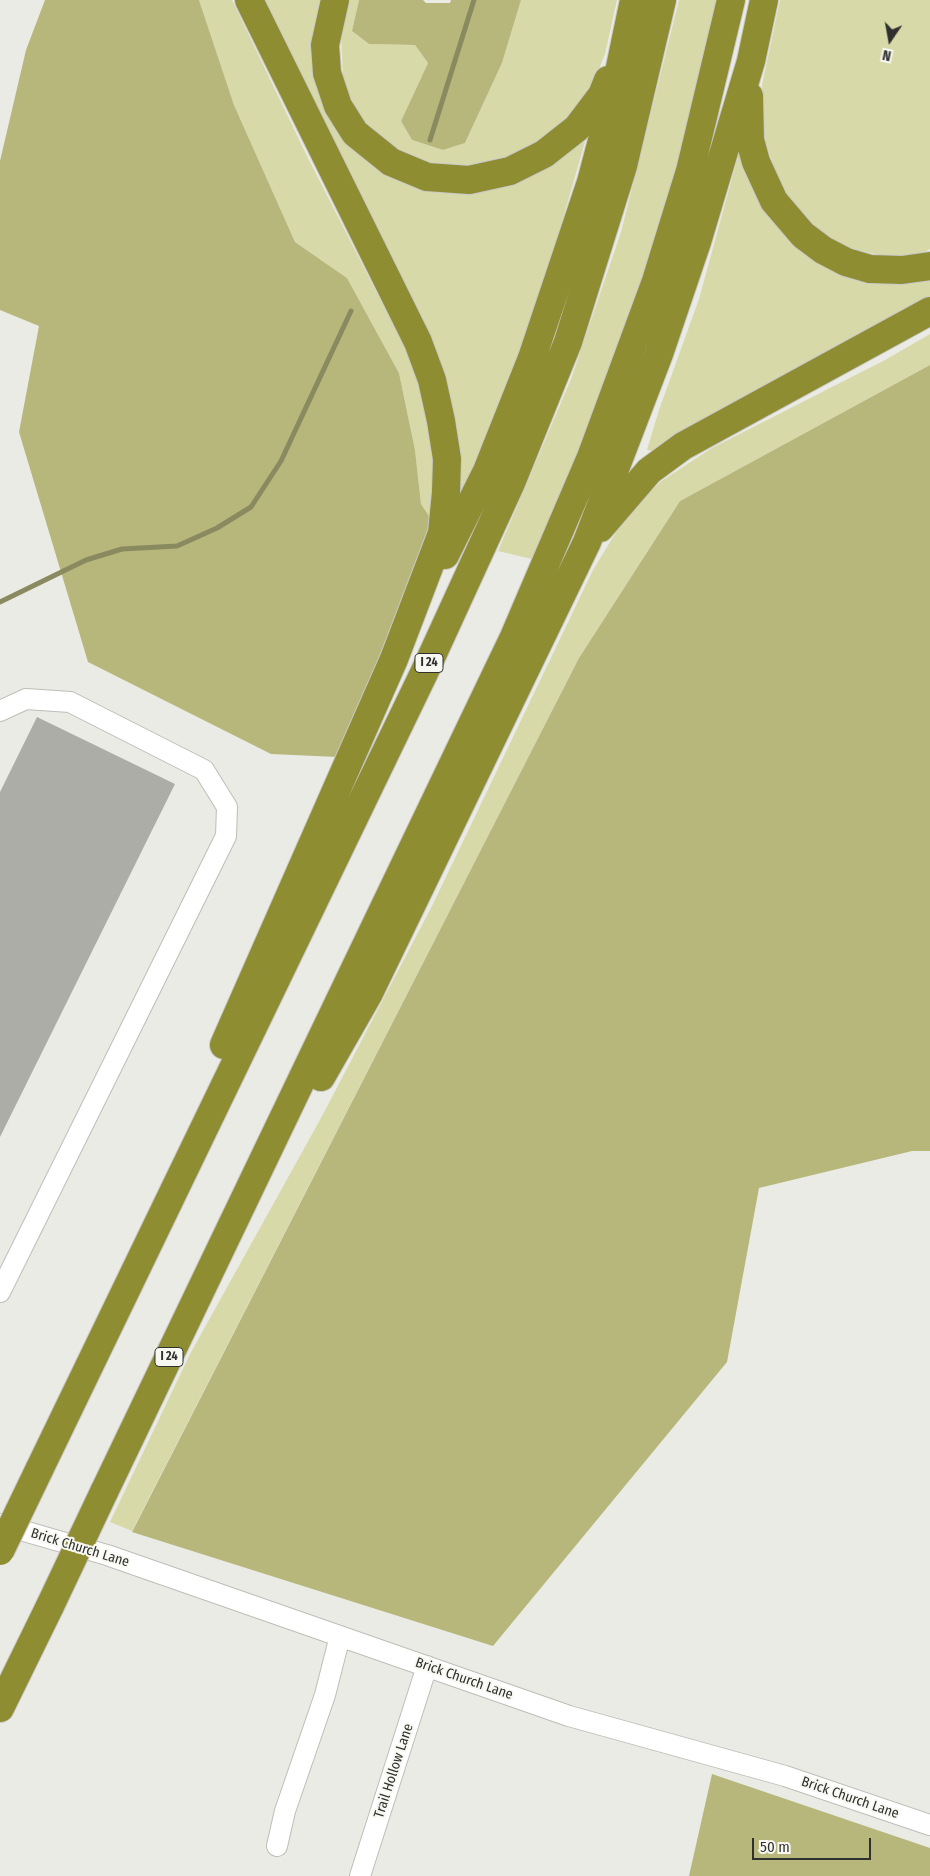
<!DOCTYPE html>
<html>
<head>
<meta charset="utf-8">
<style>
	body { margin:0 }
	#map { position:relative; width:930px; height:1876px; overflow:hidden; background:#eaebe5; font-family:"Fira Sans Condensed",sans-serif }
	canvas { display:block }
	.north { position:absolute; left:865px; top:15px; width:50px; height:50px; -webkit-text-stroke:4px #f8f8f2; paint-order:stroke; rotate:192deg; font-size:14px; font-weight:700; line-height:20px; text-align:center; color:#30302e }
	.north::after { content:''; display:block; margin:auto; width:18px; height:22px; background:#30302e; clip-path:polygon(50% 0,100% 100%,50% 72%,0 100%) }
	.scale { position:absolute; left:752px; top:1838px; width:119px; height:22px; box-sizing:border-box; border:2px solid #30302e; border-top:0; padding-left:6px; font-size:15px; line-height:18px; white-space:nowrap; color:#30302e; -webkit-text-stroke:4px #f8f8f2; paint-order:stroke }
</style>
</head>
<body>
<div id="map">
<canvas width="930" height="1876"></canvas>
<div class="north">N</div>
<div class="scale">50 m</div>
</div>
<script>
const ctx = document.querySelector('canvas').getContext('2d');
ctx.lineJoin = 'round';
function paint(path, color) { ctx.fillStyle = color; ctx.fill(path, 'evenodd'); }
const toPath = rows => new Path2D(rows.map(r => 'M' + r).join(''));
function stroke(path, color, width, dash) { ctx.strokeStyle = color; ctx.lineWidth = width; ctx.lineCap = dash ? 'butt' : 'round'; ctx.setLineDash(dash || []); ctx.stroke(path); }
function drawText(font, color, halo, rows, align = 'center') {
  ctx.font = font + ' "Fira Sans Condensed",sans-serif'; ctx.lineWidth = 4; ctx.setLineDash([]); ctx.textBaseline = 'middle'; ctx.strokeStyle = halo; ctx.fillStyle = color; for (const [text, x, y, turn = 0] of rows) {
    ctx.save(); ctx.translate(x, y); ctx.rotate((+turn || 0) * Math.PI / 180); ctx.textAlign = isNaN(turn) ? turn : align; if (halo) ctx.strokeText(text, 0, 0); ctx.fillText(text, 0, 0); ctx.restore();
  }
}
paint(toPath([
	[199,0,232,0,306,154,406,350,430,418,435,472,431,519,421,504,415,450,399,373,347,278,295,242,234,105],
	[260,0,325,0,340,130,365,160,396,178,490,189,545,170,579,140,585,142,551,260,518,354,454,516,456,467],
	[349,0,359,0,352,31,369,44,415,45,428,63,401,121,412,140,443,150,465,143,502,63,521,0,617,0,605,54,588,97,562,126,527,149,495,161,460,166,438,165,405,156,380,139,356,111,343,78,341,33],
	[679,0,717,0,689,128,645,276,596,418,536,560,498,551,571,379,621,232],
	[780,0,930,0,930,249,923,253,887,257,841,246,807,223,782,188,763,137,762,85],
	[740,149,796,241,930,274,930,299,654,451,647,450,659,410,699,299],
	[930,334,930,365,680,501,579,658,132,1531,110,1522,190,1354,321,1118,433,904,593,570,624,519,660,482,712,448,885,360]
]), '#d8d9a9');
paint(toPath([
	[45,0,199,0,234,105,295,242,347,278,399,373,415,450,421,504,431,519,413,577,337,757,271,754,88,662,19,432,39,326,0,310,0,161,26,50],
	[359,0,423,0,426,3,450,3,451,0,521,0,502,63,465,143,443,150,412,140,401,121,428,63,415,45,369,44,352,31],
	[930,365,930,1151,912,1151,759,1188,727,1362,493,1646,132,1532,579,658,680,501],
	[712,1774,930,1848,930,1876,689,1876]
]), '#b7b77c');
stroke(toPath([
	[430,140,474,0],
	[0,602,86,560,122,549,177,546,217,528,251,507,281,461,351,311]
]), '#8a8a60', 5);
paint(toPath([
	[37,717,175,784,0,1137,0,792]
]), '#acada7');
const minor = toPath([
	[0,711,26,699,70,702,204,770,227,807,226,836,0,1292],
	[0,1524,107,1555,569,1716,785,1776,930,1825],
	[277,1846,285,1811,325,1695,340,1636],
	[360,1876,427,1666]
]);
const highway = toPath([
	[335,0,325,45,327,73,338,106,355,133,391,162,427,177,469,180,510,171,544,154,577,128,602,95,608,80],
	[749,96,750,140,756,162,774,201,803,235,823,250,846,262,870,269,902,270,930,266],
	[600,528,649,471,683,446,930,311],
	[445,555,487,471,532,358,591,182,615,91,634,0],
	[224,1045,394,659,442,533,446,492,447,459,441,421,432,380,418,342,249,0],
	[321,1077,369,993,587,542,659,354,697,242,751,61,764,0],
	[39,1470,424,673,511,483,568,342,623,166,662,0],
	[104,1492,514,637,591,457,656,281,690,171,731,0],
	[0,1708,50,1606]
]);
stroke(minor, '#bebeb8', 22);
stroke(highway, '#c9c9c9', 30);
stroke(minor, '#fff', 20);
stroke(highway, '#8e8d31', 28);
const highwayBridge = toPath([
	[0,1551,39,1470],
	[50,1606,104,1492]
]);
stroke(highwayBridge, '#c9c9c9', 30, []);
stroke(highwayBridge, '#8e8d31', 28);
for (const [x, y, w] of [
	[429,663,28],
	[169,1357,28]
]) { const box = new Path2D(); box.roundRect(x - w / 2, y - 9.5, w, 19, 4); ctx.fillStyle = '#f8f8f2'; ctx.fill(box); stroke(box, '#30302e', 1); }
drawText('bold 12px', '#30302e', null, [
	["I 24",429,663],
	["I 24",169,1357]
]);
drawText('14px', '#30302e', '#f8f8f2', [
	["Brick Church Lane",80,1548,17],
	["Brick Church Lane",464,1679,19],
	["Trail Hollow Lane",394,1771,-72],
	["Brick Church Lane",850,1798,19]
]);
</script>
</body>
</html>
